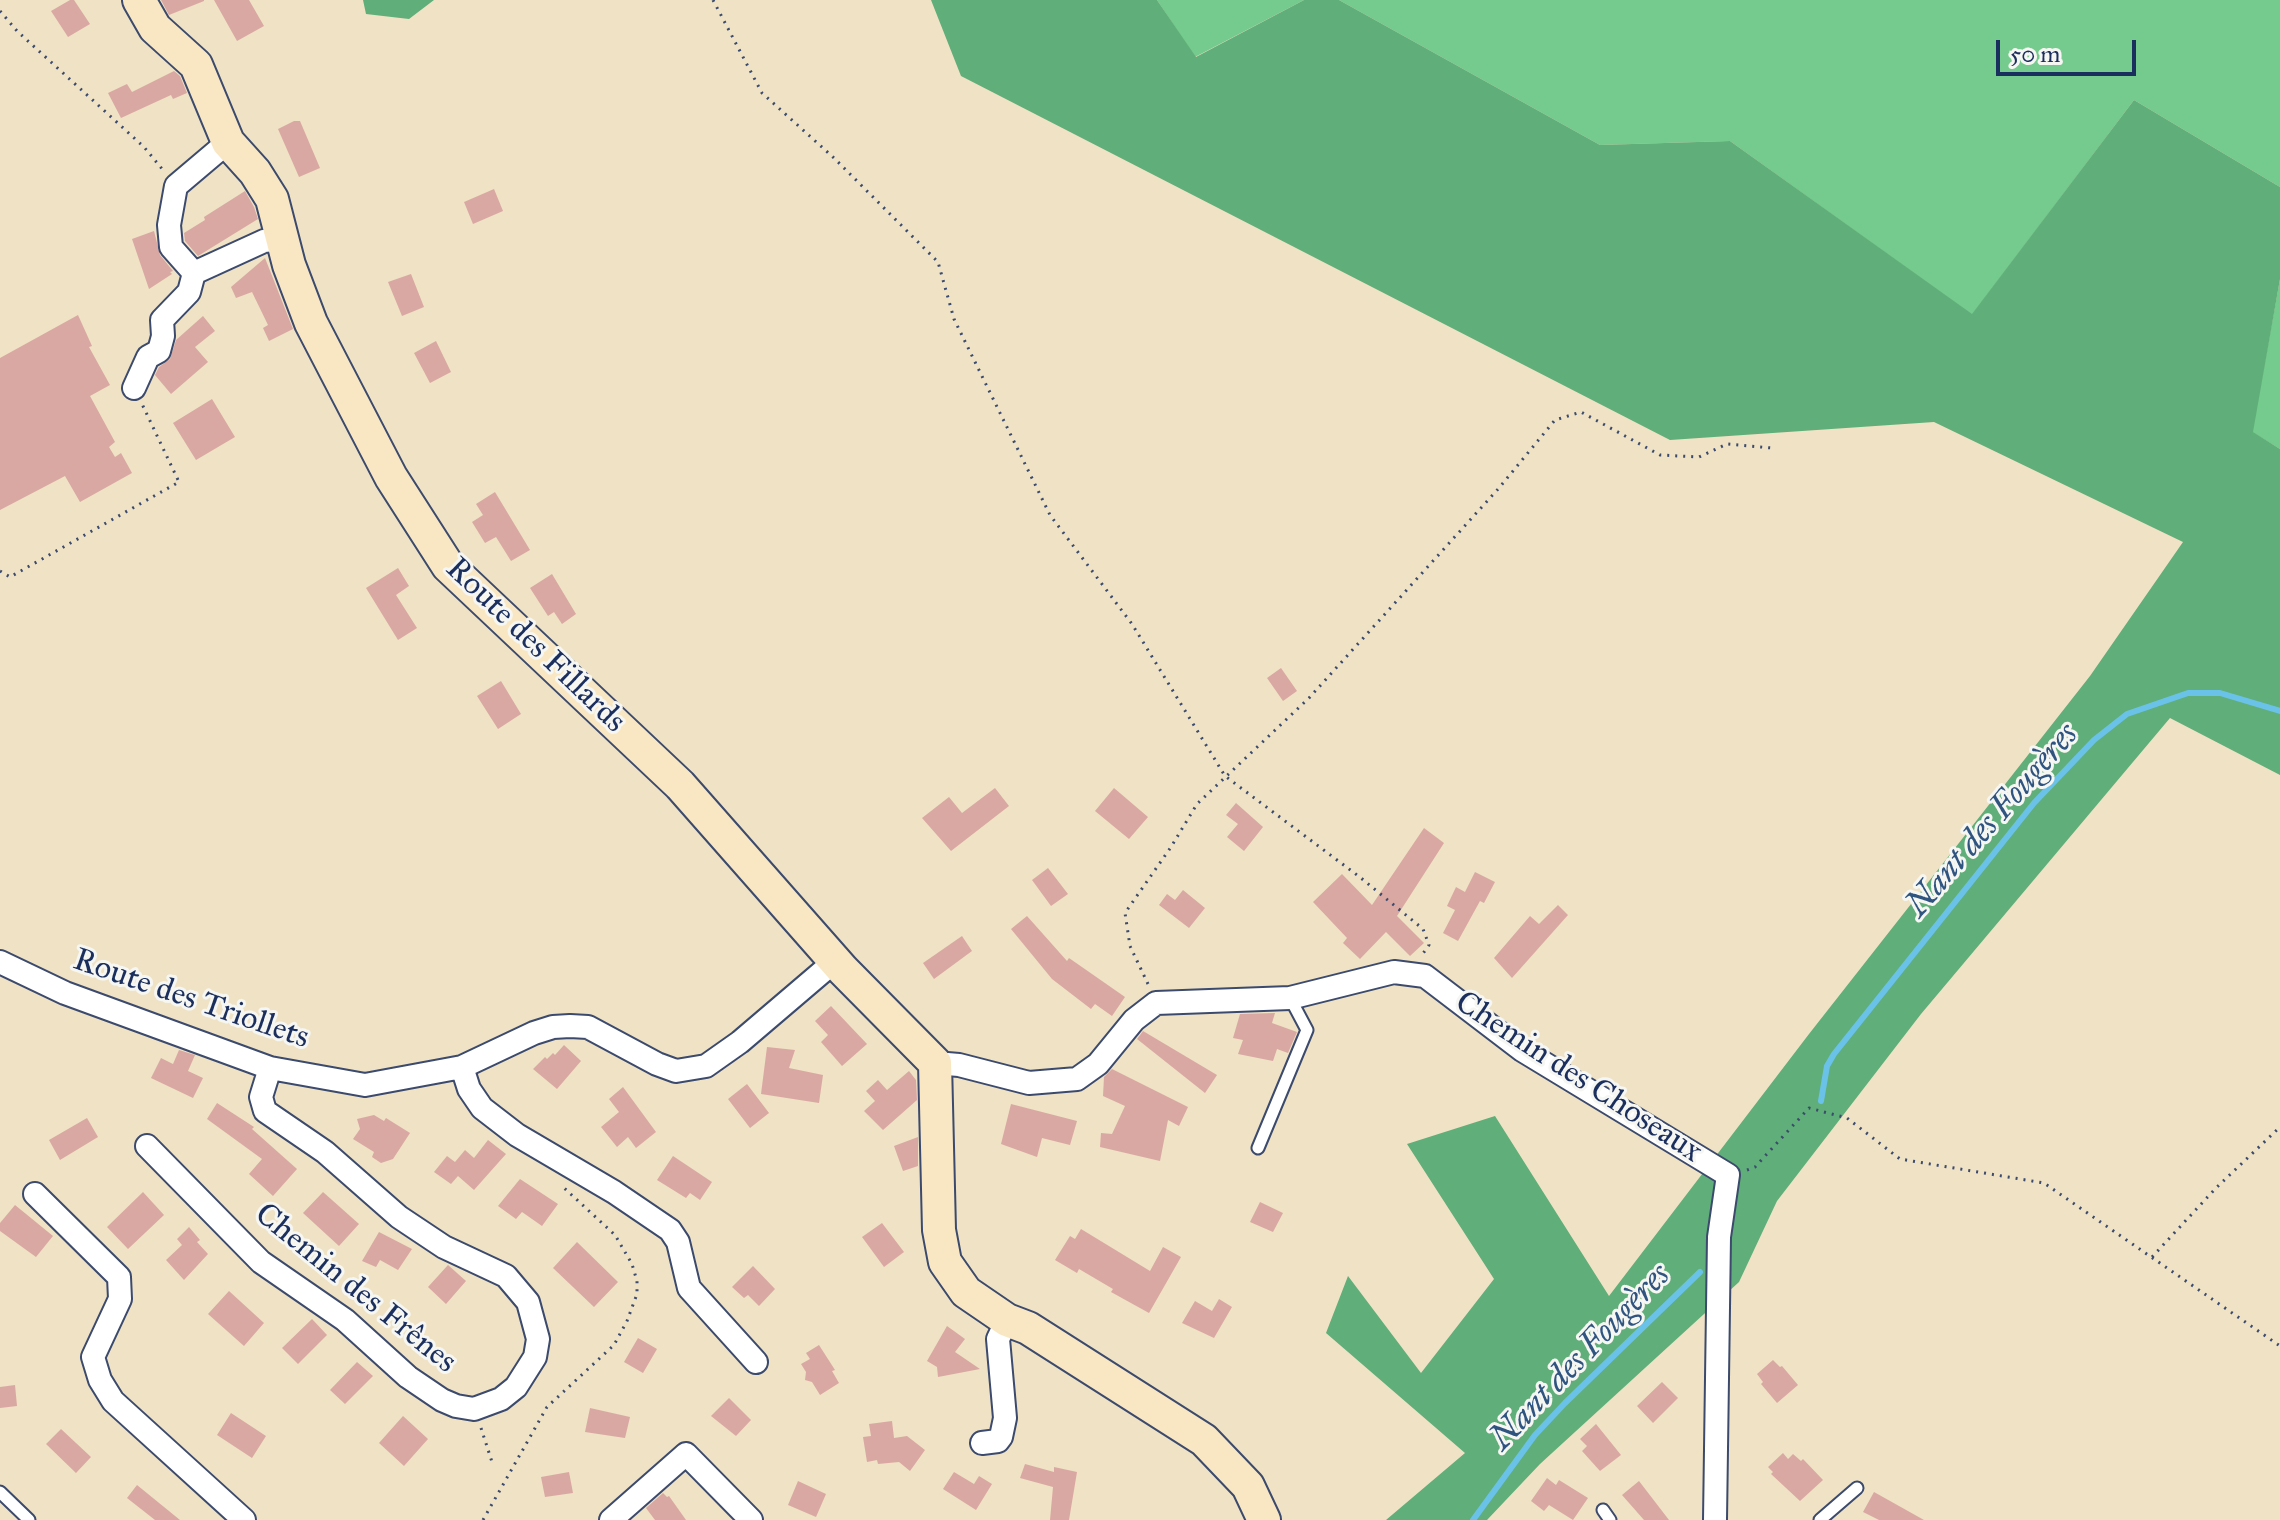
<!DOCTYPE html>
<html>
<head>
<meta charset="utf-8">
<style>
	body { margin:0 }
	#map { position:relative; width:2280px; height:1520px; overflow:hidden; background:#efe2c5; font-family:"IM FELL Great Primer",serif }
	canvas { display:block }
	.scale { position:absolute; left:1996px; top:40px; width:140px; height:36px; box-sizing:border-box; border:4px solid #1b2f5e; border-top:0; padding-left:10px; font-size:24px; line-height:28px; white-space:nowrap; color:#1b2f5e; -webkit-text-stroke:6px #f6f6f2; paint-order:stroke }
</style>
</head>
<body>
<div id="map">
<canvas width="2280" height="1520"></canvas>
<div class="scale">50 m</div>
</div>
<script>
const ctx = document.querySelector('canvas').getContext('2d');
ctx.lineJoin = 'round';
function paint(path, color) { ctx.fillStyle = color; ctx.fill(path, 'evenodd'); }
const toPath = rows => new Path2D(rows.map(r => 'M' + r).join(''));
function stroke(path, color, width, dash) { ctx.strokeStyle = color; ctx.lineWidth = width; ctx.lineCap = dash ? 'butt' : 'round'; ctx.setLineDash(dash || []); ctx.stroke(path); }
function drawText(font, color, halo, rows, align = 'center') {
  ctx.font = font + ' "IM FELL Great Primer",serif'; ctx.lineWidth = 6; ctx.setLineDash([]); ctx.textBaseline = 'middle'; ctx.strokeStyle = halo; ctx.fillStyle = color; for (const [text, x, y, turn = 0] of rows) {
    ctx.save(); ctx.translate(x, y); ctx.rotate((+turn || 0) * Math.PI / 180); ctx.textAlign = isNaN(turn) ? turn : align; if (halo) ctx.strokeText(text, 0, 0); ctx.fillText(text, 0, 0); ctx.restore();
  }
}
paint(toPath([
	[1157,0,1304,0,1195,57],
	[1339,0,2280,0,2280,187,2134,100,1972,315,1730,141,1600,145],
	[2280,279,2280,449,2252,432]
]), '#75ca8e');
paint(toPath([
	[363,0,434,0,409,19,366,14],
	[931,0,1157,0,1196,57,1304,0,1339,0,1600,145,1730,141,1972,314,2134,100,2280,187,2280,279,2253,432,2280,449,2280,775,2170,718,1921,1014,1777,1201,1739,1282,1540,1464,1487,1520,1386,1520,1465,1453,1326,1333,1348,1276,1421,1373,1494,1279,1407,1144,1495,1116,1609,1296,1809,1034,2090,676,2183,542,1934,422,1670,440,961,76]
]), '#60ae79');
stroke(toPath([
	[1821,1101,1827,1066,1834,1054,2034,803,2094,740,2127,714,2188,693,2220,693,2280,711],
	[1473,1520,1535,1435,1565,1403,1700,1272]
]), '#6bc2e8', 6);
paint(toPath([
	[70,0,74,0,90,24,68,37,51,11],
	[161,0,204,0,204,1,169,15],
	[214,0,249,0,264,26,237,41],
	[174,71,180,76,187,93,173,99,171,95,121,118,108,93,127,84,132,92],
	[294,121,300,121,320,168,299,177,278,129],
	[494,189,503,211,473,224,464,202],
	[245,191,254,207,258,219,198,256,185,241,184,233,205,220,204,217],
	[154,231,160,255,173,271,170,272,172,274,149,289,132,239],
	[265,258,293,329,269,341,263,328,268,325,252,292,236,298,231,287],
	[411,274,424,307,402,316,388,282],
	[78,315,92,346,89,347,110,385,90,396,115,442,109,447,115,457,121,453,132,473,80,502,65,476,0,510,0,358],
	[203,316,215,331,195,347,208,362,171,394,155,375,159,367,170,359,176,340],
	[436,341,451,372,430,383,414,353],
	[212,399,235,437,196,460,173,423],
	[495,492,530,550,511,561,496,537,485,543,472,522,483,515,476,504],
	[398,568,409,586,396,595,417,628,398,640,366,588],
	[552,574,576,614,562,624,554,612,548,616,530,588],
	[1281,668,1297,691,1283,701,1267,678],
	[501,681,521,714,498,729,477,696],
	[995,788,1009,806,951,851,922,818,949,797,962,813],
	[1114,788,1148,817,1129,839,1095,811],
	[1236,803,1263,827,1244,851,1227,837,1238,824,1226,815],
	[1424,828,1444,843,1397,916,1424,943,1410,956,1386,932,1360,959,1343,943,1347,938,1313,902,1342,874,1372,905],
	[1048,868,1068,894,1051,906,1032,880],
	[1475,872,1495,882,1484,903,1480,901,1458,941,1443,933,1455,910,1447,906,1456,887,1465,892],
	[1183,890,1205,908,1189,928,1159,905,1167,894,1175,900],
	[1558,905,1568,915,1512,978,1494,958,1530,916,1539,924],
	[1027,916,1067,961,1069,958,1125,997,1112,1016,1095,1004,1091,1009,1052,979,1011,929],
	[962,936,972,951,934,979,923,963],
	[831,1006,867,1044,842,1066,821,1042,828,1035,815,1021],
	[1275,1013,1272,1023,1297,1032,1288,1053,1277,1049,1273,1061,1238,1054,1243,1040,1233,1038,1240,1014],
	[1143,1031,1217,1075,1205,1093,1137,1039],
	[564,1045,581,1061,557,1089,533,1069,545,1057,547,1059,553,1053,555,1055],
	[767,1047,795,1050,789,1068,823,1075,819,1103,761,1094],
	[179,1050,195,1055,188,1071,203,1078,193,1098,151,1078,161,1058,173,1064],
	[1112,1069,1188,1107,1179,1126,1168,1120,1160,1161,1100,1147,1101,1133,1112,1134,1125,1106,1103,1096,1104,1077],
	[909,1071,916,1080,917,1100,883,1130,864,1111,875,1101,866,1091,878,1080,887,1090],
	[747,1084,769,1113,750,1128,728,1099],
	[623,1087,656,1132,636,1148,628,1137,617,1147,601,1127,619,1112,609,1099],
	[217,1103,254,1127,252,1129,297,1169,273,1196,249,1174,262,1159,207,1119],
	[1011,1104,1077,1121,1070,1145,1042,1138,1037,1157,1001,1144],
	[374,1115,384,1121,386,1118,410,1133,393,1159,381,1163,372,1157,374,1152,353,1139,360,1129,357,1119],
	[87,1118,98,1137,60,1160,49,1140],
	[918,1137,918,1166,903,1171,894,1146],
	[488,1140,506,1154,474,1190,458,1176,451,1184,434,1172,447,1156,455,1162,465,1150,474,1158],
	[673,1156,712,1182,700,1200,690,1193,686,1198,657,1180],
	[520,1179,558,1204,542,1226,522,1212,516,1219,498,1206],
	[143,1192,164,1215,128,1249,107,1227],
	[323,1192,359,1224,339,1246,303,1213],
	[1260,1202,1283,1213,1273,1232,1250,1222],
	[15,1205,53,1236,36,1257,0,1231,0,1223],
	[882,1223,904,1252,884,1267,862,1237],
	[189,1227,200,1240,197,1242,208,1254,184,1280,166,1260,182,1245,177,1239],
	[1081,1229,1150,1271,1163,1247,1181,1257,1149,1313,1111,1292,1113,1289,1079,1269,1077,1273,1055,1260,1070,1236,1075,1239],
	[379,1232,412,1249,398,1270,380,1260,376,1267,362,1261],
	[577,1242,618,1282,594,1307,553,1268],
	[448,1265,466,1281,446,1304,428,1287],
	[753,1266,775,1289,759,1306,748,1295,744,1298,732,1287],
	[229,1291,264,1323,244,1346,208,1314],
	[1219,1299,1232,1307,1214,1338,1182,1323,1195,1301,1212,1311],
	[312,1319,327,1335,298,1364,282,1348],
	[947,1326,965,1339,955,1352,980,1369,938,1377,937,1367,927,1361],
	[638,1338,657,1349,643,1373,624,1362],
	[819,1345,835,1370,832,1371,839,1383,820,1395,812,1382,805,1380,806,1372,801,1364,810,1359,806,1353],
	[1773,1360,1780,1367,1782,1366,1798,1385,1777,1403,1761,1384,1763,1382,1757,1374],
	[357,1362,373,1376,345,1404,330,1390],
	[1662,1382,1678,1398,1653,1423,1637,1406],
	[15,1385,17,1406,0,1408,0,1387],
	[729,1398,751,1420,736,1436,711,1416],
	[590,1408,630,1417,625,1438,585,1432],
	[231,1413,266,1436,252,1458,217,1435],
	[403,1416,428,1439,404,1466,379,1443],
	[892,1421,894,1438,907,1436,925,1450,910,1471,899,1462,878,1464,877,1460,867,1462,863,1437,871,1436,869,1424],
	[1596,1424,1621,1455,1600,1471,1582,1451,1587,1446,1580,1439],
	[61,1429,91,1457,76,1473,46,1444],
	[1783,1453,1788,1459,1793,1454,1801,1461,1803,1459,1823,1480,1800,1501,1771,1474,1773,1472,1768,1467],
	[1025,1464,1054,1472,1054,1467,1077,1472,1069,1520,1050,1520,1053,1487,1020,1478],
	[569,1472,573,1493,545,1497,541,1477],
	[954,1472,974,1484,979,1476,992,1484,976,1510,943,1489],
	[1547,1478,1556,1485,1559,1480,1588,1498,1573,1520,1549,1505,1544,1511,1531,1501],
	[798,1481,826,1494,816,1517,788,1505],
	[1639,1481,1669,1520,1644,1520,1622,1495],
	[137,1485,180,1520,155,1520,127,1498],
	[1874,1492,1924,1520,1879,1520,1863,1512],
	[663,1493,667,1497,669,1496,686,1520,655,1520,646,1508]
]), '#daa8a2');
const lane = toPath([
	[1258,1148,1307,1030,1290,998],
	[0,1492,29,1520],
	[1603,1510,1610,1520],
	[1820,1520,1857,1488]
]);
const street = toPath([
	[228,142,176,186,169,225,171,247,194,273,264,241,283,239],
	[134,388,148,357,159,351,163,336,162,320,189,292,194,273],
	[0,962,65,993,270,1068,365,1085,462,1067,534,1033,553,1027,570,1026,588,1027,657,1064,676,1071,706,1066,740,1042,835,961],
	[935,1063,959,1065,1029,1083,1077,1079,1098,1064,1134,1020,1156,1003,1290,998,1394,972,1425,976,1522,1050,1728,1175,1719,1237,1715,1520],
	[462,1067,469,1089,482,1108,517,1135,614,1192,670,1230,678,1242,689,1288,756,1362],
	[147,1146,261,1262,345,1320,408,1377,442,1400,456,1406,474,1409,501,1399,516,1387,535,1357,538,1339,528,1302,506,1276,444,1247,399,1217,325,1152,265,1111,261,1097,270,1068],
	[35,1194,119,1277,120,1299,93,1357,100,1380,113,1401,244,1520],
	[982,1443,998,1441,1001,1437,1005,1418,998,1339,1007,1320],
	[611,1520,686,1454,751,1520]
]);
const secondary = toPath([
	[139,0,155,28,196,65,228,142,255,172,272,199,289,265,311,323,391,477,448,566,680,785,843,970,935,1063,939,1230,945,1262,966,1292,1007,1320,1028,1328,1204,1440,1248,1486,1264,1520]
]);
stroke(lane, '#3b4a6d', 15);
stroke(street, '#3b4a6d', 26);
stroke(secondary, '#3b4a6d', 36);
stroke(toPath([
	[713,0,762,93,834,158,938,262,954,319,1050,515,1132,624,1225,776,1361,878,1423,929,1429,945,1422,955],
	[0,11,17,31,144,147,163,170],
	[0,571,10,577,179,482,142,404],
	[1148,984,1130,946,1125,913,1171,847,1197,804,1309,698,1499,488,1555,420,1581,412,1660,455,1699,457,1727,444,1772,448],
	[1747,1170,1755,1167,1809,1108,1847,1118,1900,1159,2044,1183,2280,1346],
	[2152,1257,2216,1188,2280,1127],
	[481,1428,492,1462],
	[483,1520,547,1407,614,1345,627,1321,637,1294,637,1281,632,1264,615,1235,562,1186]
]), '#3b4a6d', 3, [2, 6]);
stroke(lane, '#fff', 11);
stroke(street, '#fff', 22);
stroke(secondary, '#f9e7c3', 32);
drawText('32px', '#1b2f5e', '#f6f6f2', [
	["Route des Fillards",535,646,44],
	["Route des Triollets",191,1000,19],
	["Chemin des Choseaux",1578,1078,33],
	["Chemin des Frênes",355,1289,39]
]);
drawText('italic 34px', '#2f5480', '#f6f6f2', [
	["Nant des Fougères",1993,821,-49],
	["Nant des Fougères",1581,1358,-46]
]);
</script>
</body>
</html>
